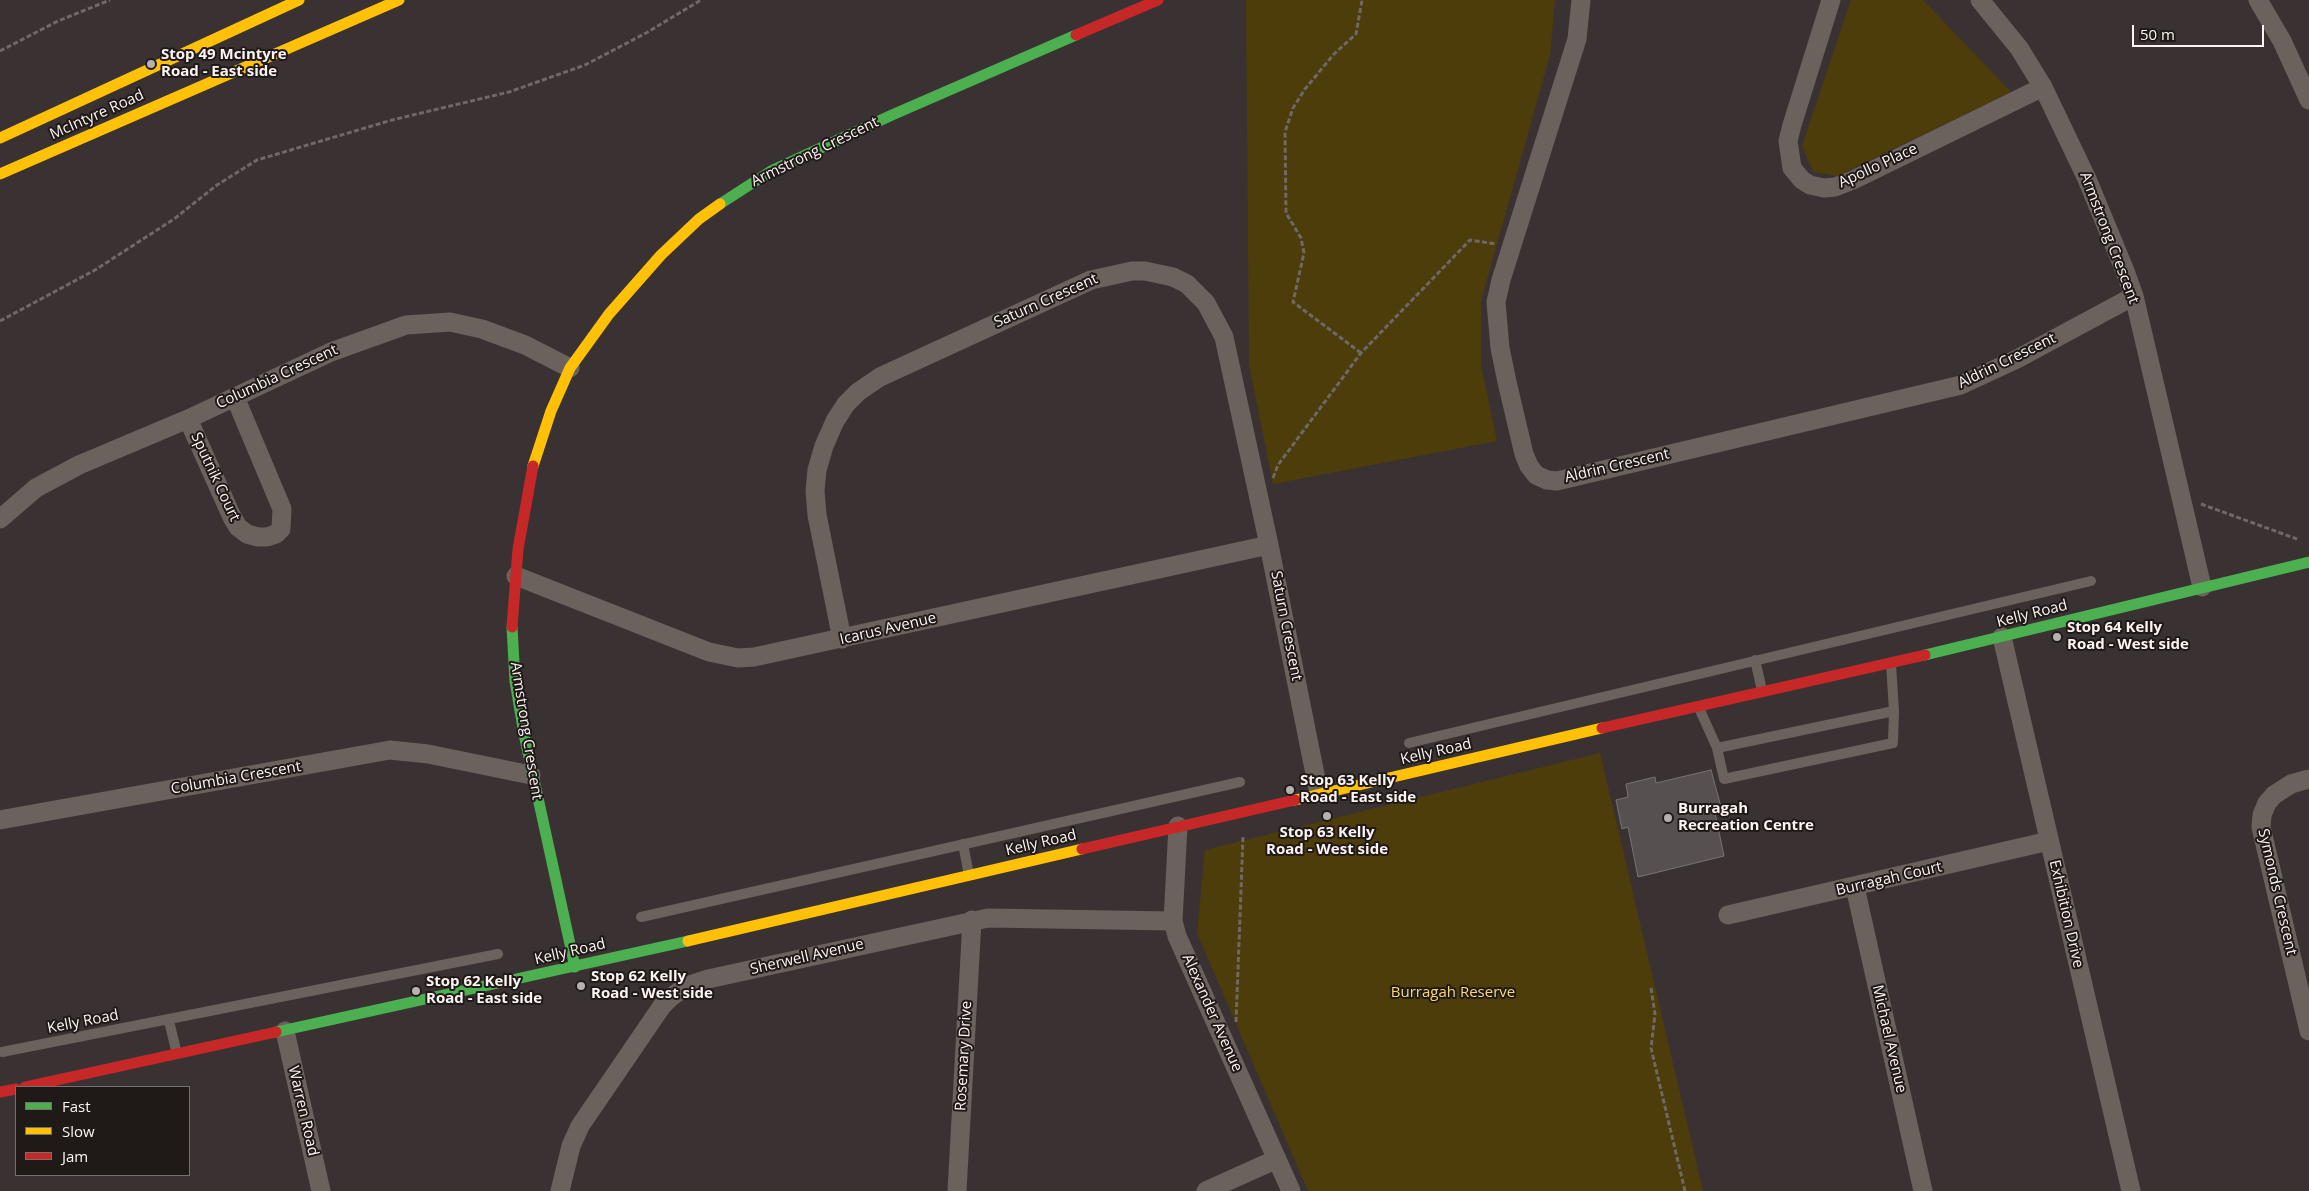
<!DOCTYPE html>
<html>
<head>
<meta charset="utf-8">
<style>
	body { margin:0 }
	#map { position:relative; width:2309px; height:1191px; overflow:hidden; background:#3a3232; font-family:"Open Sans",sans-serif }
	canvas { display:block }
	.legend { position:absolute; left:15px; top:1086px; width:175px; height:90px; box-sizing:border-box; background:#1f1918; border:1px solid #77706f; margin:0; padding:6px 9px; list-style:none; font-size:15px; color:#fcf3f2 }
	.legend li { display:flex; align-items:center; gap:10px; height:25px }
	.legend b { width:25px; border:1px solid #77706f }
	.scale { position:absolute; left:2132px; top:25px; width:132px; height:22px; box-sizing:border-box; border:2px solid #fcf3f2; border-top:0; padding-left:6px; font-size:15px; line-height:18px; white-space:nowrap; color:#fcf3f2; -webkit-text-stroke:4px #1f1918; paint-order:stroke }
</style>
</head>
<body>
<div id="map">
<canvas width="2309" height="1191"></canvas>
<ul class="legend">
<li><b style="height:6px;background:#4caf50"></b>Fast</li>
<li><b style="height:6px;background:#ffc107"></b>Slow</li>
<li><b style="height:6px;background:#c62828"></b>Jam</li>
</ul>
<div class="scale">50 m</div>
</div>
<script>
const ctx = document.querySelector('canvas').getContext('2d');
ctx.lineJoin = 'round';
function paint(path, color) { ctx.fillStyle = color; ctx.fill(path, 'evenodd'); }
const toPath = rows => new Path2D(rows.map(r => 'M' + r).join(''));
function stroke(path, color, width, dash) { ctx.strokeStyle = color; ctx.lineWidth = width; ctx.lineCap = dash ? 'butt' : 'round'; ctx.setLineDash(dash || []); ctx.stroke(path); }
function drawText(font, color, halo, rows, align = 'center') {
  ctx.font = font + ' "Open Sans",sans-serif'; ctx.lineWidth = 4; ctx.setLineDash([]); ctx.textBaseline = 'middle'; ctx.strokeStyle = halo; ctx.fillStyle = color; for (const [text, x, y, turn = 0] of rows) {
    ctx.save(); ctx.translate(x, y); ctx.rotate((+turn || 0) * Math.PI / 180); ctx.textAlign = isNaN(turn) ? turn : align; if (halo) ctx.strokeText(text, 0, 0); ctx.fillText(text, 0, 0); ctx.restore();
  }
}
paint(toPath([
	[1246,0,1555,0,1550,55,1481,301,1481,365,1497,441,1273,484,1249,364],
	[1851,0,1923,0,2011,92,1837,176,1813,172,1802,146],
	[1600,753,1703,1191,1308,1191,1197,933,1205,850]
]), '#4c3d0b');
const building = toPath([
	[1711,770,1721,807,1714,808,1724,856,1638,877,1628,827,1622,829,1616,800,1628,797,1626,784,1655,777,1656,783,1711,770]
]);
paint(building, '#565051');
stroke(building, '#797273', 1);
stroke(toPath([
	[0,51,58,21,110,0],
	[0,321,95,270,174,219,217,185,257,160,392,120,509,92,585,65,646,33,701,0],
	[1361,353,1293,302,1304,253,1301,238,1286,213,1285,132,1293,108,1305,89,1334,54,1356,34,1362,0],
	[1273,478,1278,465,1361,353,1470,240,1496,244],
	[2201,504,2297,539],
	[1651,988,1655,1014,1651,1048,1685,1191],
	[1236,1022,1243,837]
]), '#6f6864', 3, [5, 2.5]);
stroke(toPath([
	[1755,660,1762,690],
	[1699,708,1717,748,1724,779,1893,743,1894,711,1891,664],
	[1409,743,2091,581],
	[1717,748,1894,711],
	[963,844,969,875],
	[641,917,1240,782],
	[169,1021,177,1054],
	[2,1052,498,954]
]), '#6b625d', 10);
stroke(toPath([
	[1581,0,1577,39,1501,280,1496,302,1500,348,1507,382,1524,454,1529,466,1536,475,1547,480,1557,481,1961,385,2017,359,2134,296],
	[1831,0,1792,125,1788,141,1792,168,1802,180,1810,185,1824,188,1835,187,1853,180,2043,87],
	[1980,0,2019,48,2043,87,2087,179,2125,271,2134,296,2202,587],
	[2258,0,2282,41,2309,100],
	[188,419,232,517,238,527,247,534,258,537,267,537,276,534,281,529,282,509,235,397],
	[0,519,36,488,79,465,188,419,331,352,406,325,450,322,482,329,525,345,570,368],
	[516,576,709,652,738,658,754,657,1269,545],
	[2002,637,2131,1191],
	[842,639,817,515,815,491,817,470,824,446,835,421,846,404,858,392,880,377,1091,280,1132,271,1145,271,1173,277,1187,284,1206,303,1224,337,1269,545,1319,794],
	[2309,779,2291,784,2274,795,2267,803,2262,815,2261,827,2309,1031],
	[0,820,390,750,428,754,531,775],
	[1178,826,1173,921,1177,936,1291,1191],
	[1855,887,1923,1191],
	[1728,915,2049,841],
	[285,1031,321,1191],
	[560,1191,571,1146,580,1126,662,1006,671,997,687,986,708,979,988,918,1173,921],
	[957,1191,972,920],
	[1206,1191,1277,1159]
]), '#6b625d', 19);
stroke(toPath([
	[720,204,771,171,892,115,1076,35],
	[512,627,515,681,524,734,575,967],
	[1925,655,2309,562],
	[276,1032,688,941]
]), '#4caf50', 11);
stroke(toPath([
	[0,138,299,0],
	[0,174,399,0],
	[533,466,551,411,570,368,609,314,661,255,699,219,720,204],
	[1295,800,1602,728],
	[688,941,1082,849]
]), '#ffc107', 11);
stroke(toPath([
	[1076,35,1158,0],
	[512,627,518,549,533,466],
	[1602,728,1925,655],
	[1082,849,1295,800],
	[25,1087,276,1032],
	[0,1092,16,1089]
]), '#c62828', 11);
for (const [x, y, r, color] of [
	[151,64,5,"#b8afaf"],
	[2057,637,5,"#b8afaf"],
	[1290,790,5,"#b8afaf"],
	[1327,816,5,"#b8afaf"],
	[1668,818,5,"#b8afaf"],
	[581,986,5,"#b8afaf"],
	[416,991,5,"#b8afaf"]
]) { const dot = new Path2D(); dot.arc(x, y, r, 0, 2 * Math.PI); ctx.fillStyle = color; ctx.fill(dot); stroke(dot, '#1f1918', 2); }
drawText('bold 15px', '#fcf3f2', '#1f1918', [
	["Stop 49 Mcintyre",161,55],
	["Road - East side",161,72],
	["Stop 64 Kelly",2067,628],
	["Road - West side",2067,645],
	["Stop 63 Kelly",1300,781],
	["Road - East side",1300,798],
	["Burragah",1678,809],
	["Recreation Centre",1678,826],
	["Stop 63 Kelly",1327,833,"center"],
	["Road - West side",1327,850,"center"],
	["Stop 62 Kelly",591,977],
	["Road - West side",591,994],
	["Stop 62 Kelly",426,982],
	["Road - East side",426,999]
], 'left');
drawText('15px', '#fcf3f2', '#1f1918', [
	["McIntyre Road",97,115,-24],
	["Armstrong Crescent",815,152,-26],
	["Apollo Place",1878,166,-25],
	["Armstrong Crescent",2109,238,69],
	["Saturn Crescent",1046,301,-24],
	["Aldrin Crescent",2007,361,-26],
	["Columbia Crescent",277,377,-25],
	["Aldrin Crescent",1617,466,-13],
	["Sputnik Court",215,477,65],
	["Kelly Road",2032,614,-14],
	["Saturn Crescent",1286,626,79],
	["Icarus Avenue",888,629,-13],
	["Armstrong Crescent",526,731,81],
	["Kelly Road",1436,752,-13],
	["Columbia Crescent",236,778,-10],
	["Kelly Road",1041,843,-13],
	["Burragah Court",1889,879,-13],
	["Symonds Crescent",2277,892,77],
	["Exhibition Drive",2066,914,77],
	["Kelly Road",570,952,-13],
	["Sherwell Avenue",807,957,-13],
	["Alexander Avenue",1212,1013,66],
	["Kelly Road",83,1022,-11],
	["Michael Avenue",1889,1039,77],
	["Rosemary Drive",964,1056,-87],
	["Warren Road",303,1111,77]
]);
drawText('15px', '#fad873', '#1f1918', [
	["Burragah Reserve",1453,993]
]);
</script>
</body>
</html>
